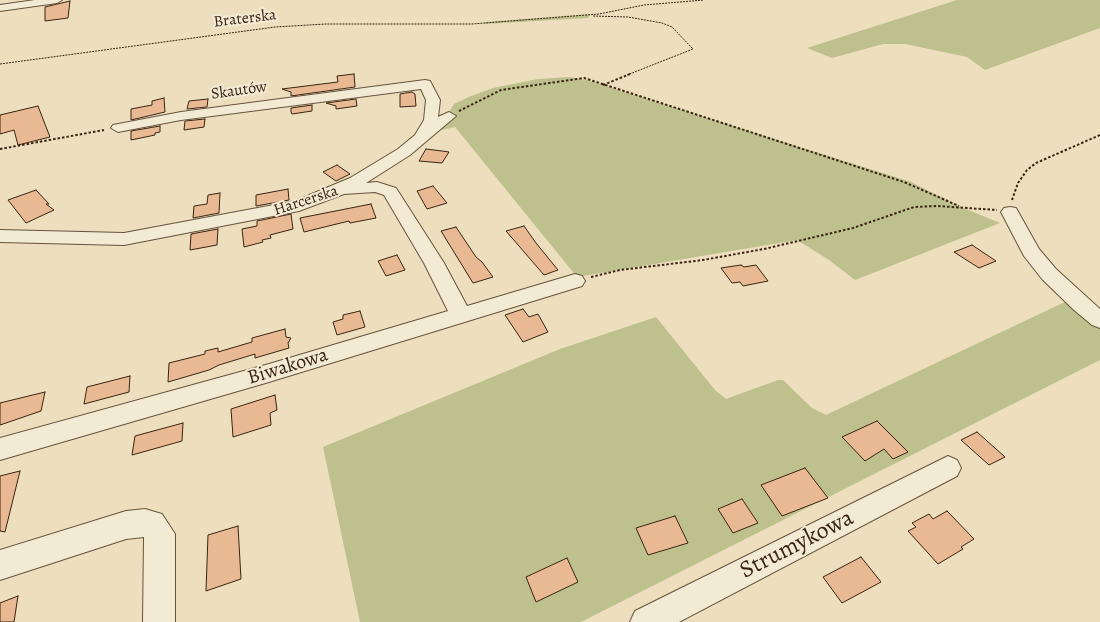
<!DOCTYPE html>
<html>
<head>
<meta charset="utf-8">
<style>
	body { margin:0 }
	canvas { display:block; background:#eddfbd }
</style>
</head>
<body>
<canvas width="1100" height="622"></canvas>
<script>
const ctx = document.querySelector('canvas').getContext('2d');
ctx.lineJoin = 'round';
function paint(path, color) { ctx.fillStyle = color; ctx.fill(path, 'evenodd'); }
const toPath = rows => new Path2D(rows.map(r => 'M' + r).join(''));
function stroke(path, color, width, dash) { ctx.strokeStyle = color; ctx.lineWidth = width; ctx.lineCap = dash ? 'butt' : 'round'; ctx.setLineDash(dash || []); ctx.stroke(path); }
function drawText(font, color, halo, rows, align = 'center') {
  ctx.font = font + ' Alegreya,serif'; ctx.lineWidth = 4; ctx.setLineDash([]); ctx.textBaseline = 'middle'; ctx.strokeStyle = halo; ctx.fillStyle = color; for (const [text, x, y, turn = 0] of rows) {
    ctx.save(); ctx.translate(x, y); ctx.rotate((+turn || 0) * Math.PI / 180); ctx.textAlign = isNaN(turn) ? turn : align; if (halo) ctx.strokeText(text, 0, 0); ctx.fillText(text, 0, 0); ctx.restore();
  }
}
paint(toPath([
	[957,0,1100,0,1100,28,985,70,967,57,905,44,883,44,832,58,807,48],
	[590,14,588,18,485,24,485,22],
	[569,77,587,80,911,182,961,207,1000,223,855,280,829,260,797,240,577,277,455,127,437,131,454,104,471,96,493,88,538,79],
	[1067,301,1100,324,1100,360,581,622,360,622,323,447,560,349,656,317,715,390,726,399,778,380,783,380,812,408,826,415]
]), '#bec08d');
const building = toPath([
	[70,1,68,18,45,21,45,7,70,1],
	[354,74,355,87,291,96,291,92,282,89,338,82,337,76,354,74],
	[412,92,415,94,416,106,400,107,400,94,412,92],
	[164,98,165,112,131,120,131,109,152,105,152,101,164,98],
	[208,99,207,107,187,109,189,101,208,99],
	[356,99,357,106,336,109,336,106,326,103,356,99],
	[312,105,312,111,292,114,291,112,291,108,312,105],
	[38,106,50,137,18,145,14,130,0,134,0,115,38,106],
	[205,119,204,127,184,130,185,121,205,119],
	[160,126,160,132,155,133,155,135,131,140,131,131,160,126],
	[426,149,442,151,449,152,442,163,419,161,426,149],
	[337,165,350,174,336,181,323,172,337,165],
	[433,186,447,203,427,209,417,191,433,186],
	[288,189,289,200,256,206,256,195,288,189],
	[36,190,49,204,46,204,54,210,26,223,8,200,36,190],
	[220,193,219,213,193,218,194,206,207,204,208,195,220,193],
	[371,204,376,218,350,223,349,221,304,232,300,218,371,204],
	[291,214,293,229,270,235,271,238,262,240,263,242,244,247,242,229,257,226,257,221,291,214],
	[524,226,536,243,558,270,544,275,506,231,524,226],
	[456,227,476,257,482,262,493,277,473,283,441,231,456,227],
	[218,229,217,245,190,250,191,234,218,229],
	[972,245,996,261,979,268,954,252,972,245],
	[397,255,405,270,386,276,378,261,397,255],
	[741,265,744,267,756,265,768,281,743,286,740,282,732,283,721,268,741,265],
	[523,309,529,317,538,314,548,332,523,342,505,315,523,309],
	[360,311,365,327,337,335,333,322,343,319,343,315,360,311],
	[285,329,286,337,291,338,288,343,289,348,255,358,255,354,219,365,209,370,168,382,169,363,205,354,205,351,218,348,218,352,252,342,252,338,285,329],
	[130,376,129,392,84,404,87,387,130,376],
	[45,392,41,411,0,425,0,403,45,392],
	[275,395,277,410,270,413,271,425,233,437,231,409,275,395],
	[877,421,908,452,893,459,884,449,865,461,842,437,877,421],
	[183,423,182,441,132,455,135,436,183,423],
	[977,432,1005,457,989,465,961,440,977,432],
	[805,468,828,498,782,516,761,485,805,468],
	[20,471,5,532,0,531,0,476,20,471],
	[742,499,758,523,733,533,718,509,742,499],
	[947,511,974,539,961,547,963,549,938,564,908,531,916,527,912,523,929,514,933,519,947,511],
	[675,516,688,543,648,555,636,528,675,516],
	[238,526,241,579,206,591,208,535,238,526],
	[861,557,881,582,842,603,823,577,861,557],
	[567,558,578,582,536,602,526,577,567,558],
	[18,596,14,622,0,622,0,603,18,596]
]);
paint(building, '#e8b992');
stroke(building, '#392412', 1);
const minor = toPath([
	[35,0,62,0,57,3,0,11,0,5,35,0],
	[425,80,430,81,440,100,438,117,449,112,456,116,410,155,366,183,377,182,396,188,444,263,467,306,575,274,582,276,585,281,582,286,269,382,0,460,0,438,269,364,448,311,424,263,384,195,375,192,344,194,299,211,124,245,0,242,0,230,124,233,295,201,350,178,398,149,415,135,424,120,426,100,421,89,181,120,118,132,111,128,113,125,181,112,425,80],
	[1010,207,1016,208,1039,249,1056,269,1100,309,1100,328,1092,325,1074,310,1042,279,1024,256,1001,212,1004,208,1010,207],
	[948,456,957,460,961,468,957,476,679,622,630,622,635,611,948,456],
	[145,509,162,514,175,534,175,622,143,622,144,537,126,539,0,580,0,550,126,511,145,509]
]);
stroke(minor, '#66533d', 2);
stroke(toPath([
	[593,16,628,17,662,23,672,27,693,49,627,75],
	[0,64,275,27,326,24,472,24,599,14,644,5,704,0]
]), '#392412', 1, [2, 1]);
stroke(toPath([
	[603,85,630,74],
	[459,111,501,90,584,78,904,182,959,206],
	[0,149,104,130],
	[1012,200,1018,183,1027,170,1036,163,1100,135],
	[591,277,620,270,703,260,764,249,853,228,914,207,937,206,997,210]
]), '#392412', 2, [2.5, 2]);
paint(minor, '#f3ead4');
drawText('16px', '#392412', '#f3ead4', [
	["Braterska",245,19,-7],
	["Skautów",239,91,-8],
	["Harcerska",306,201,-18]
]);
drawText('20px', '#392412', '#f3ead4', [
	["Biwakowa",288,367,-17]
]);
drawText('24px', '#392412', '#f3ead4', [
	["Strumykowa",797,545,-27]
]);
</script>
</body>
</html>
